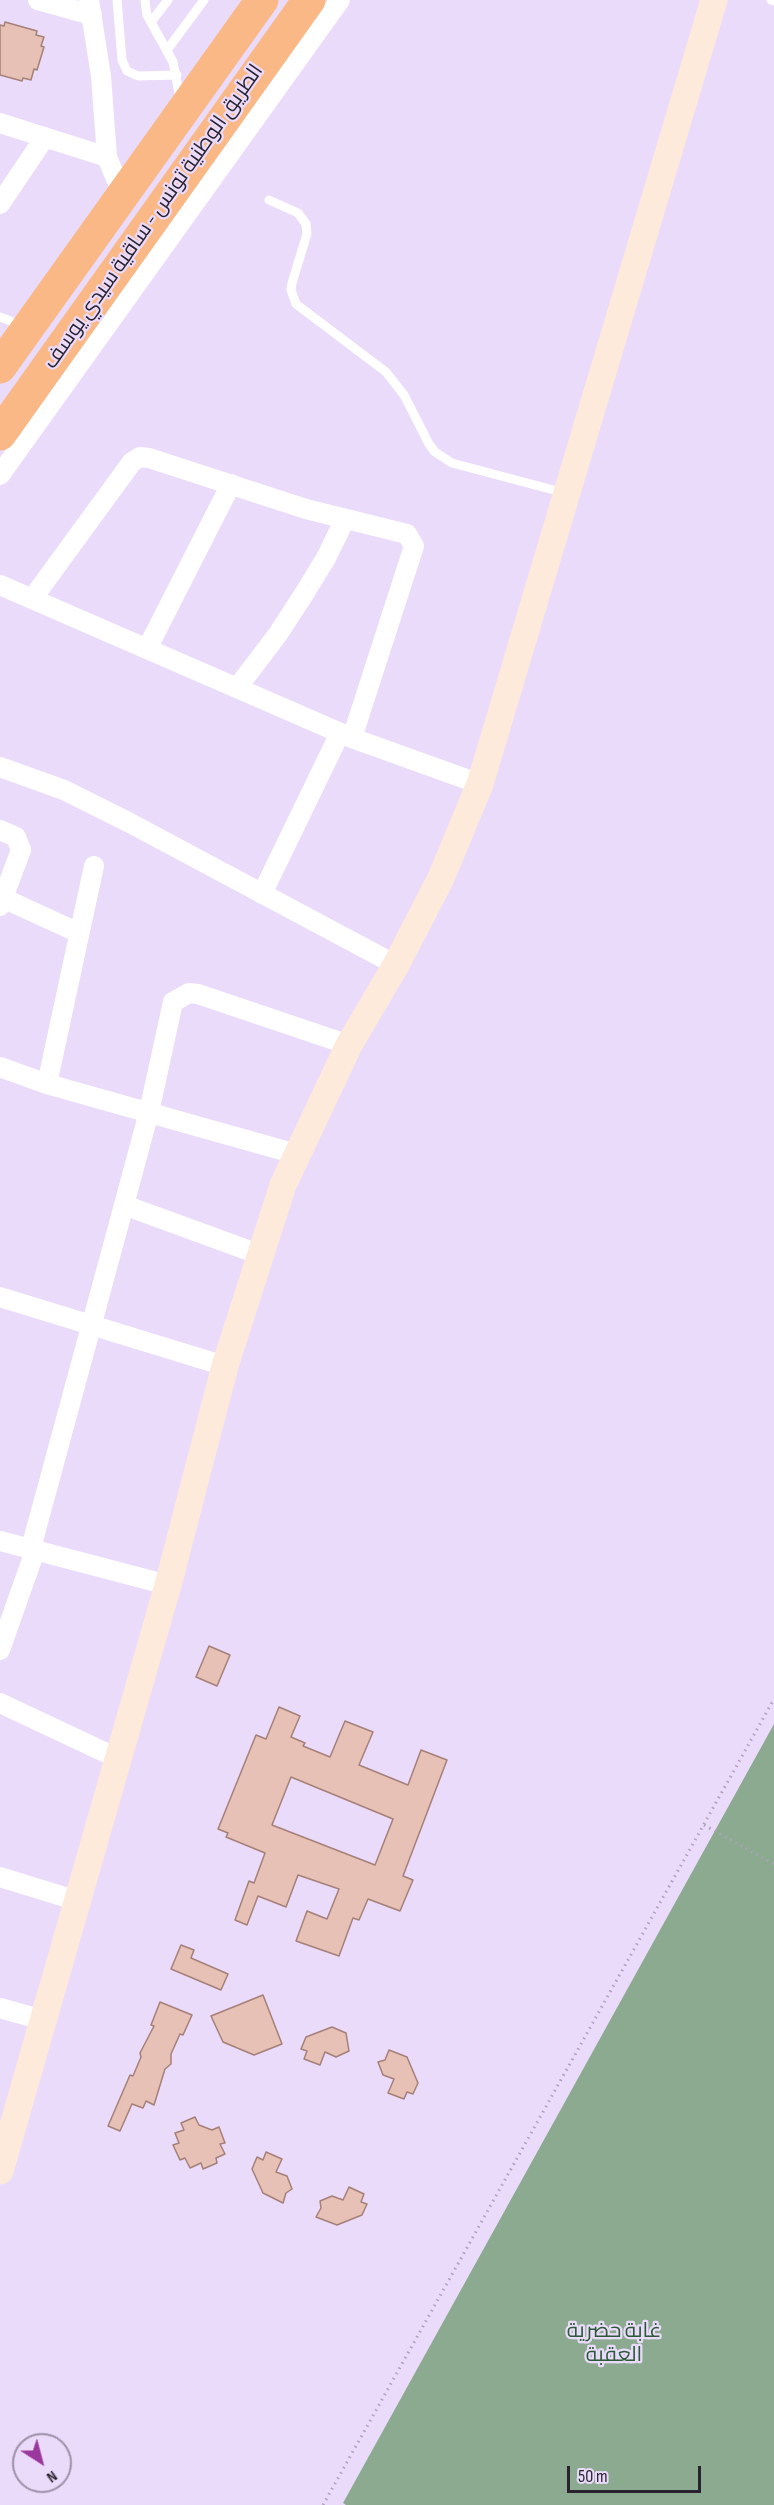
<!DOCTYPE html>
<html>
<head>
<meta charset="utf-8">
<style>
	body { margin:0 }
	#map { position:relative; width:774px; height:2505px; overflow:hidden; background:#ebdbfb; font-family:"Sofia Sans Condensed",sans-serif }
	canvas { display:block }
	.north { position:absolute; left:12px; top:2433px; width:60px; height:60px; box-sizing:border-box; background:#ebdbfb; border:2px solid #9d91a9; border-radius:50%; rotate:144deg; font-size:16px; font-weight:700; line-height:24px; text-align:center; color:#29232f }
	.north::after { content:''; display:block; margin:auto; width:21px; height:27px; background:#9b389e; clip-path:polygon(50% 0,100% 100%,50% 72%,0 100%) }
	.scale { position:absolute; left:567px; top:2466px; width:134px; height:27px; box-sizing:border-box; border:3px solid #29232f; border-top:0; padding-left:8px; font-size:18px; line-height:21px; white-space:nowrap; color:#29232f; -webkit-text-stroke:4px #ebdbfb; paint-order:stroke }
</style>
</head>
<body>
<div id="map">
<canvas width="774" height="2505"></canvas>
<div class="north">N</div>
<div class="scale">50 m</div>
</div>
<script>
const ctx = document.querySelector('canvas').getContext('2d');
ctx.lineJoin = 'round';
function paint(path, color) { ctx.fillStyle = color; ctx.fill(path, 'evenodd'); }
const toPath = rows => new Path2D(rows.map(r => 'M' + r).join(''));
function stroke(path, color, width, dash) { ctx.strokeStyle = color; ctx.lineWidth = width; ctx.lineCap = dash ? 'butt' : 'round'; ctx.setLineDash(dash || []); ctx.stroke(path); }
function drawText(font, color, halo, rows, align = 'center') {
  ctx.font = font + ' "Sofia Sans Condensed",Cairo,sans-serif'; ctx.lineWidth = 4.5; ctx.setLineDash([]); ctx.textBaseline = 'middle'; ctx.strokeStyle = halo; ctx.fillStyle = color; for (const [text, x, y, turn = 0] of rows) {
    ctx.save(); ctx.translate(x, y); ctx.rotate((+turn || 0) * Math.PI / 180); ctx.textAlign = isNaN(turn) ? turn : align; if (halo) ctx.strokeText(text, 0, 0); ctx.fillText(text, 0, 0); ctx.restore();
  }
}
paint(toPath([
	[774,1724,774,2505,346,2505,343,2503]
]), '#8baa90');
const building = toPath([
	[5,22,37,31,36,35,44,37,41,46,44,47,37,70,34,69,31,80,23,78,22,81,0,75,0,25,4,26,5,22],
	[209,1646,230,1655,217,1686,196,1677,209,1646],
	[279,1707,300,1716,291,1737,305,1743,303,1746,330,1757,345,1721,373,1732,359,1765,408,1785,421,1750,447,1760,403,1876,413,1880,400,1911,368,1899,359,1920,353,1918,339,1956,296,1941,307,1911,327,1919,339,1889,298,1875,286,1907,258,1896,247,1925,235,1920,249,1881,254,1883,265,1853,226,1837,228,1833,218,1829,256,1735,266,1739,279,1707],
	[291,1777,393,1819,375,1865,272,1825,291,1777],
	[181,1945,194,1950,191,1958,228,1974,221,1990,171,1969,181,1945],
	[263,1995,282,2044,254,2055,223,2042,211,2016,263,1995],
	[160,2002,192,2015,183,2035,180,2034,171,2054,171,2064,165,2069,154,2105,146,2101,143,2108,132,2104,120,2131,108,2126,130,2075,133,2076,141,2057,140,2053,154,2026,151,2025,160,2002],
	[332,2027,346,2033,349,2051,336,2057,325,2052,320,2065,304,2059,307,2051,301,2049,306,2037,332,2027],
	[389,2050,407,2057,418,2083,413,2094,407,2092,404,2099,388,2093,394,2079,383,2075,378,2062,385,2060,389,2050],
	[195,2117,199,2125,212,2130,219,2127,225,2143,220,2144,225,2154,216,2158,217,2163,203,2169,201,2163,190,2168,185,2158,180,2160,173,2145,179,2143,175,2133,184,2130,181,2123,195,2117],
	[266,2152,282,2159,276,2172,287,2176,292,2189,286,2193,283,2203,263,2193,252,2169,257,2157,263,2160,266,2152],
	[349,2187,364,2194,361,2202,367,2204,362,2215,337,2225,316,2217,321,2208,320,2201,332,2196,343,2200,349,2187]
]);
paint(building, '#e7c0b6');
stroke(building, '#a58078', 1.5);
stroke(toPath([
	[704,1825,774,1864],
	[323,2505,774,1699]
]), '#afa2bc', 3, [1.5, 4.5]);
stroke(toPath([
	[117,0,122,60,127,71,138,76,177,75],
	[145,0,147,15,173,62,180,98],
	[771,0,774,1],
	[151,22,168,0],
	[167,50,204,0],
	[269,200,298,213,306,224,307,234,292,283,291,290,296,304,386,372,404,395,429,444,435,452,452,463,565,493],
	[0,317,23,326]
]), '#fff', 9);
stroke(toPath([
	[38,0,92,15],
	[89,0,101,76,107,157,116,179,128,189],
	[0,123,107,157],
	[0,204,45,137],
	[0,475,340,0],
	[0,585,352,738,480,784],
	[32,599,132,462,140,457,149,458,306,509,407,534,414,546,352,738],
	[147,649,231,484],
	[237,688,278,634,304,594,326,558,345,519],
	[0,767,64,790,130,823,396,965],
	[0,830,16,837,21,850,0,906],
	[262,894,340,733],
	[3,898,79,933],
	[0,1067,47,1084,296,1154],
	[47,1084,94,866],
	[124,1205,261,1255],
	[0,1297,225,1366],
	[0,1541,168,1585],
	[31,1548,124,1205,149,1112,173,1002,189,993,198,994,349,1045],
	[0,1650,36,1548],
	[0,1703,117,1758],
	[0,1877,78,1901],
	[0,2008,43,2020]
]), '#fff', 20);
stroke(toPath([
	[0,2171,168,1585,225,1366,283,1185,349,1045,396,965,441,878,480,784,714,0]
]), '#fdeadb', 27);
stroke(toPath([
	[0,367,262,0],
	[0,434,309,0]
]), '#f9b886', 33);
drawText('21px', '#29232f', '#ebdbfb', [
	["الطريق الوطنية تونس - ساقية سيدي يوسف",154,217,-55]
]);
drawText('21px', '#2a5b36', '#ebdbfb', [
	["غابة حضرية",614,2332],
	["العقبة",614,2356]
]);
</script>
</body>
</html>
